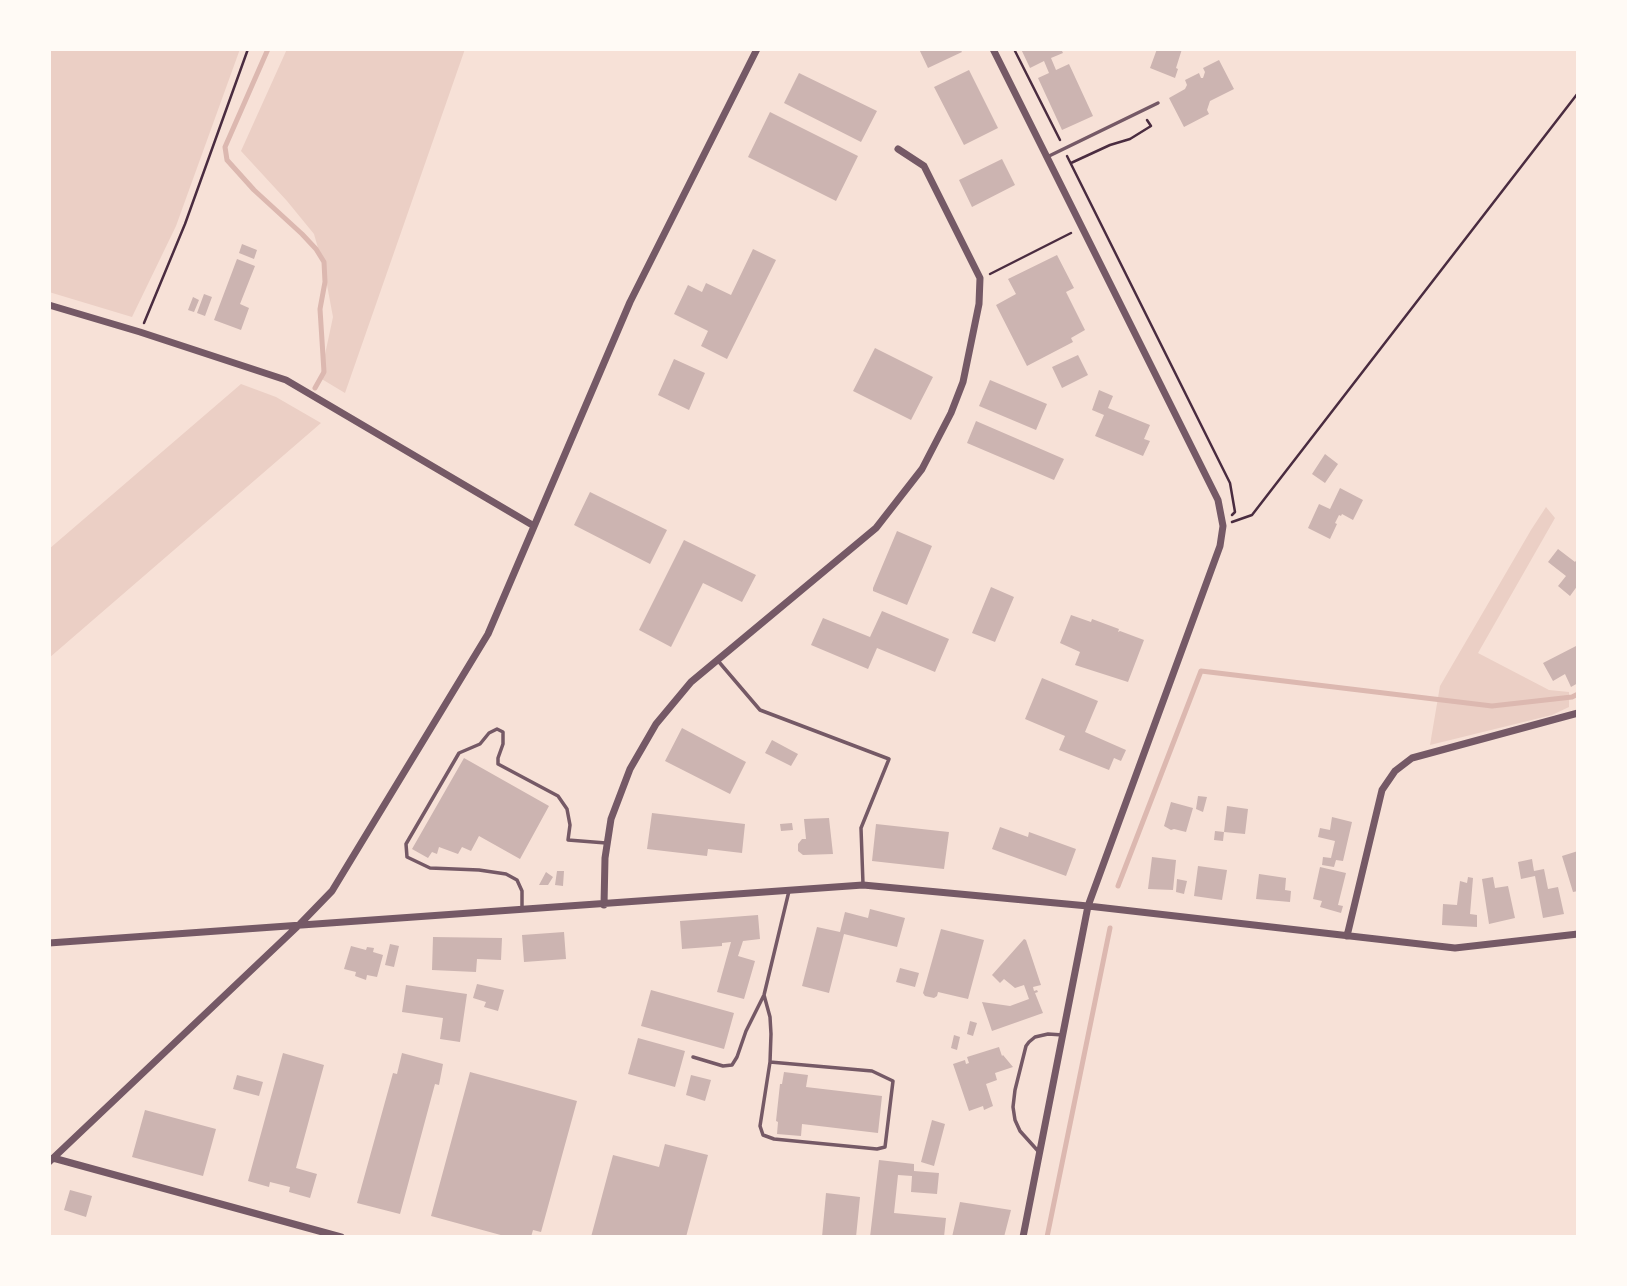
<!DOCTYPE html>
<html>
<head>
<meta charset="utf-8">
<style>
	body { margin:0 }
	#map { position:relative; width:1627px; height:1286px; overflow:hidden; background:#f7e1d7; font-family:Lora,serif }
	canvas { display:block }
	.frame { position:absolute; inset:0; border:51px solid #fffaf5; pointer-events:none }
</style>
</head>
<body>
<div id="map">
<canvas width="1627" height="1286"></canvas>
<div class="frame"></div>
</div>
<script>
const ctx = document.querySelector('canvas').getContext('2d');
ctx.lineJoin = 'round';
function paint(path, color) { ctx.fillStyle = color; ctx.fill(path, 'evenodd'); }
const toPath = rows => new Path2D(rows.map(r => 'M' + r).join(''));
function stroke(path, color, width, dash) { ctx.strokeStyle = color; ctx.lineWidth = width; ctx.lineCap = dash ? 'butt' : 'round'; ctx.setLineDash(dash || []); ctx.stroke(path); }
paint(toPath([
	[49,49,240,49,176,226,132,317,49,292],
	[287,49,465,49,345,393,320,378,333,317,324,269,314,234,287,201,241,151],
	[241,384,276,397,321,423,49,658,49,549],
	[1546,507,1555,518,1478,653,1549,690,1569,692,1569,707,1552,715,1430,745,1440,686,1531,530]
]), '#ebcfc5');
stroke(toPath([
	[268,49,225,147,227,160,254,190,302,234,316,249,324,262,325,282,320,309,324,372,315,388],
	[1118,886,1201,671,1492,706,1572,697,1578,694],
	[1047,1237,1110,928]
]), '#dcb8b0', 5);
paint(toPath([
	[919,49,960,49,962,52,928,68],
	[1021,49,1061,49,1063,53,1051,58,1056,70,1069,64,1093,116,1062,130,1038,78,1049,73,1044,61,1030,68],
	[1157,49,1182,49,1176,68,1178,69,1175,78,1150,68],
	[1219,60,1234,89,1210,101,1207,110,1209,114,1184,127,1169,98,1185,89,1187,85,1185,80,1199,73,1201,78,1203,78,1205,72,1203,68],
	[969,70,998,128,964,145,934,87],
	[799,73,877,111,861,142,784,103],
	[770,112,858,156,836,201,748,157],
	[1002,159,1015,185,972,207,959,180],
	[242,244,257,250,254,259,239,253],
	[753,249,776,260,727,359,701,346,708,331,674,314,688,285,702,292,706,283,731,295],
	[1057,255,1074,288,1066,292,1085,330,1071,338,1073,342,1027,366,996,305,1016,294,1008,279],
	[237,259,255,266,240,304,249,308,241,330,214,320],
	[204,294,212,297,205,316,197,313],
	[193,297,199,300,194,312,188,310],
	[875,348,933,377,911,420,853,391],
	[1078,355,1088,375,1062,388,1052,367],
	[674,359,705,373,689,410,658,395],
	[990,380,1047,404,1036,430,979,406],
	[1099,390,1113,396,1108,408,1150,425,1144,439,1150,441,1143,456,1095,436,1104,415,1092,410],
	[976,421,1064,459,1054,480,967,443],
	[1325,454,1338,464,1325,483,1312,474],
	[1340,488,1363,500,1353,520,1342,514,1341,516,1339,515,1335,523,1337,524,1330,539,1308,528,1319,504,1330,509],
	[590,492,667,530,650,564,574,525],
	[897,531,932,546,907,605,873,591,873,588],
	[684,540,756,575,742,602,703,583,671,647,639,630],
	[1558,549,1575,562,1578,558,1578,585,1570,596,1558,586,1566,576,1548,562],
	[991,587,1014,597,995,642,972,633],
	[882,611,949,639,935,672,877,648,868,669,811,645,823,618,870,637],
	[1071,615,1091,622,1092,619,1119,629,1118,632,1120,631,1144,640,1128,682,1075,665,1080,652,1060,643],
	[1578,645,1578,683,1571,687,1565,674,1553,681,1543,663],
	[1042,678,1098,701,1085,732,1126,750,1121,761,1114,758,1109,770,1059,750,1065,736,1025,719],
	[682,728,746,762,730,794,665,761],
	[772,740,798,754,791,766,765,753],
	[464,758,549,806,520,859,479,836,471,851,462,847,458,854,439,847,437,854,432,852,428,858,412,849],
	[1198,796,1207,797,1203,812,1196,809],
	[1171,802,1193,808,1186,832,1174,829,1171,830,1164,826],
	[1227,806,1248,809,1245,834,1224,832],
	[652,813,745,824,742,853,708,849,707,856,647,849],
	[1332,817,1352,822,1343,861,1336,860,1334,867,1322,865,1323,857,1331,858,1335,841,1318,837,1320,828,1330,830],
	[829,818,833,854,803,855,798,851,798,844,802,839,806,839,804,819],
	[792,823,793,830,781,831,780,824],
	[876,824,949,832,944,869,872,861],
	[1000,827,1028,837,1029,832,1076,849,1066,876,992,849],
	[1215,831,1224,832,1223,841,1214,840],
	[1578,851,1578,891,1573,892,1562,856],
	[1152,857,1176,860,1173,890,1148,889],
	[1532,859,1534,871,1544,869,1548,889,1558,887,1564,914,1543,918,1535,876,1521,879,1518,862],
	[1198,866,1227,870,1222,900,1194,896],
	[1320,867,1346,873,1338,905,1343,906,1341,913,1320,907,1322,901,1313,899],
	[557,871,564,871,563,886,555,885],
	[546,872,553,877,548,885,539,885],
	[1259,874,1286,878,1285,890,1291,891,1290,902,1256,899],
	[1468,877,1473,878,1470,914,1477,915,1477,927,1442,925,1443,904,1457,905,1460,881,1467,883],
	[1493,877,1495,888,1508,886,1515,918,1489,924,1482,879],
	[1177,879,1187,881,1184,894,1176,892],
	[870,909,905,918,897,947,844,934,829,993,802,986,817,927,840,932,845,912,868,918],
	[758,915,760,939,743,941,738,956,755,961,744,999,717,992,731,942,722,943,722,946,682,949,680,921],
	[941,929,984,940,968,999,938,992,937,996,934,998,925,996,923,993],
	[564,932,566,959,524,962,522,935],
	[433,937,502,938,501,960,477,959,476,972,432,970],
	[1024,939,1026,940,1041,985,1033,987,1034,991,1037,990,1038,992,1035,993,1043,1013,992,1031,982,1002,1010,1006,1029,999,1024,985,1015,988,1004,979,1000,983,992,975],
	[390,944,399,946,394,967,385,965],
	[351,946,366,950,367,947,374,948,373,952,383,955,377,977,367,975,366,980,355,976,356,972,344,969],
	[900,968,919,973,915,987,896,982],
	[477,984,504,990,498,1011,484,1007,486,1002,473,998],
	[406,985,467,994,460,1042,440,1039,443,1018,402,1012],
	[651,990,734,1013,724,1049,641,1026],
	[970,1021,977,1023,973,1036,967,1034],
	[954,1035,960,1037,957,1050,951,1048],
	[638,1038,685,1051,675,1087,628,1074],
	[999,1047,1002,1056,1003,1055,1013,1067,995,1073,997,1080,986,1084,993,1106,984,1110,983,1106,969,1111,953,1064,965,1060,966,1064,969,1063,967,1057],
	[283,1053,324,1065,296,1168,317,1174,310,1198,289,1192,290,1187,270,1182,269,1187,248,1181],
	[402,1053,443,1064,439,1085,435,1084,400,1214,357,1203,393,1073,397,1074],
	[470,1072,577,1101,541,1232,533,1230,531,1237,508,1237,431,1216],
	[784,1072,808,1075,806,1087,882,1096,878,1133,802,1124,801,1136,777,1134,778,1122,776,1121,780,1084,782,1084],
	[237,1075,263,1082,259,1096,233,1089],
	[691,1075,711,1080,705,1101,686,1095],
	[145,1110,216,1129,203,1176,132,1157],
	[932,1120,945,1124,934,1166,921,1162],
	[665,1144,708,1155,686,1237,591,1237,613,1155,659,1167],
	[879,1160,914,1164,914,1171,939,1173,937,1194,911,1192,912,1176,898,1175,894,1213,946,1218,944,1237,870,1237],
	[70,1190,92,1196,86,1217,64,1210],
	[826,1193,860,1197,856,1237,822,1237],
	[960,1202,1011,1210,1004,1237,952,1237]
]), '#ccb4b1');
stroke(toPath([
	[1014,49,1060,140],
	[1067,156,1230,483,1235,512,1232,515],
	[1071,163,1110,145,1130,139,1151,126,1147,120],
	[990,274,1071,233],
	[144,323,185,224,248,49],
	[1232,522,1252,515,1578,93]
]), '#4a2c40', 2.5);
stroke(toPath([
	[1047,157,1158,103],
	[719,662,760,710,889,759,861,828,863,884],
	[522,908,522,891,517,880,506,874,479,870,430,868,407,857,406,844,459,753,480,744,489,733,497,729,503,732,503,744,498,758,498,764,558,796,567,809,570,825,568,840,606,843],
	[764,995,770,1017,771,1034,770,1062,760,1126,763,1135,774,1139,877,1149,885,1147,893,1081,872,1071,770,1062],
	[693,1057,723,1066,732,1065,737,1057,746,1031,764,995,789,891],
	[1038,1151,1020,1131,1015,1120,1013,1107,1015,1090,1026,1046,1029,1042,1035,1037,1048,1034,1063,1035]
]), '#755966', 3.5);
stroke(toPath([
	[993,49,1218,500,1223,526,1220,546,1088,906,1023,1237],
	[49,305,140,332,286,380,534,526],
	[604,905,605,858,611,819,630,769,656,724,691,682,876,528,922,469,951,413,963,382,979,304,980,278,924,166,898,149],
	[1347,936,1382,790,1395,771,1412,758,1578,713],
	[49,943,863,885,1088,906,1455,948,1578,934],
	[53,1158,341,1237],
	[49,1162,300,924,332,891,488,634,630,302,757,49]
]), '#755966', 7);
</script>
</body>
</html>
